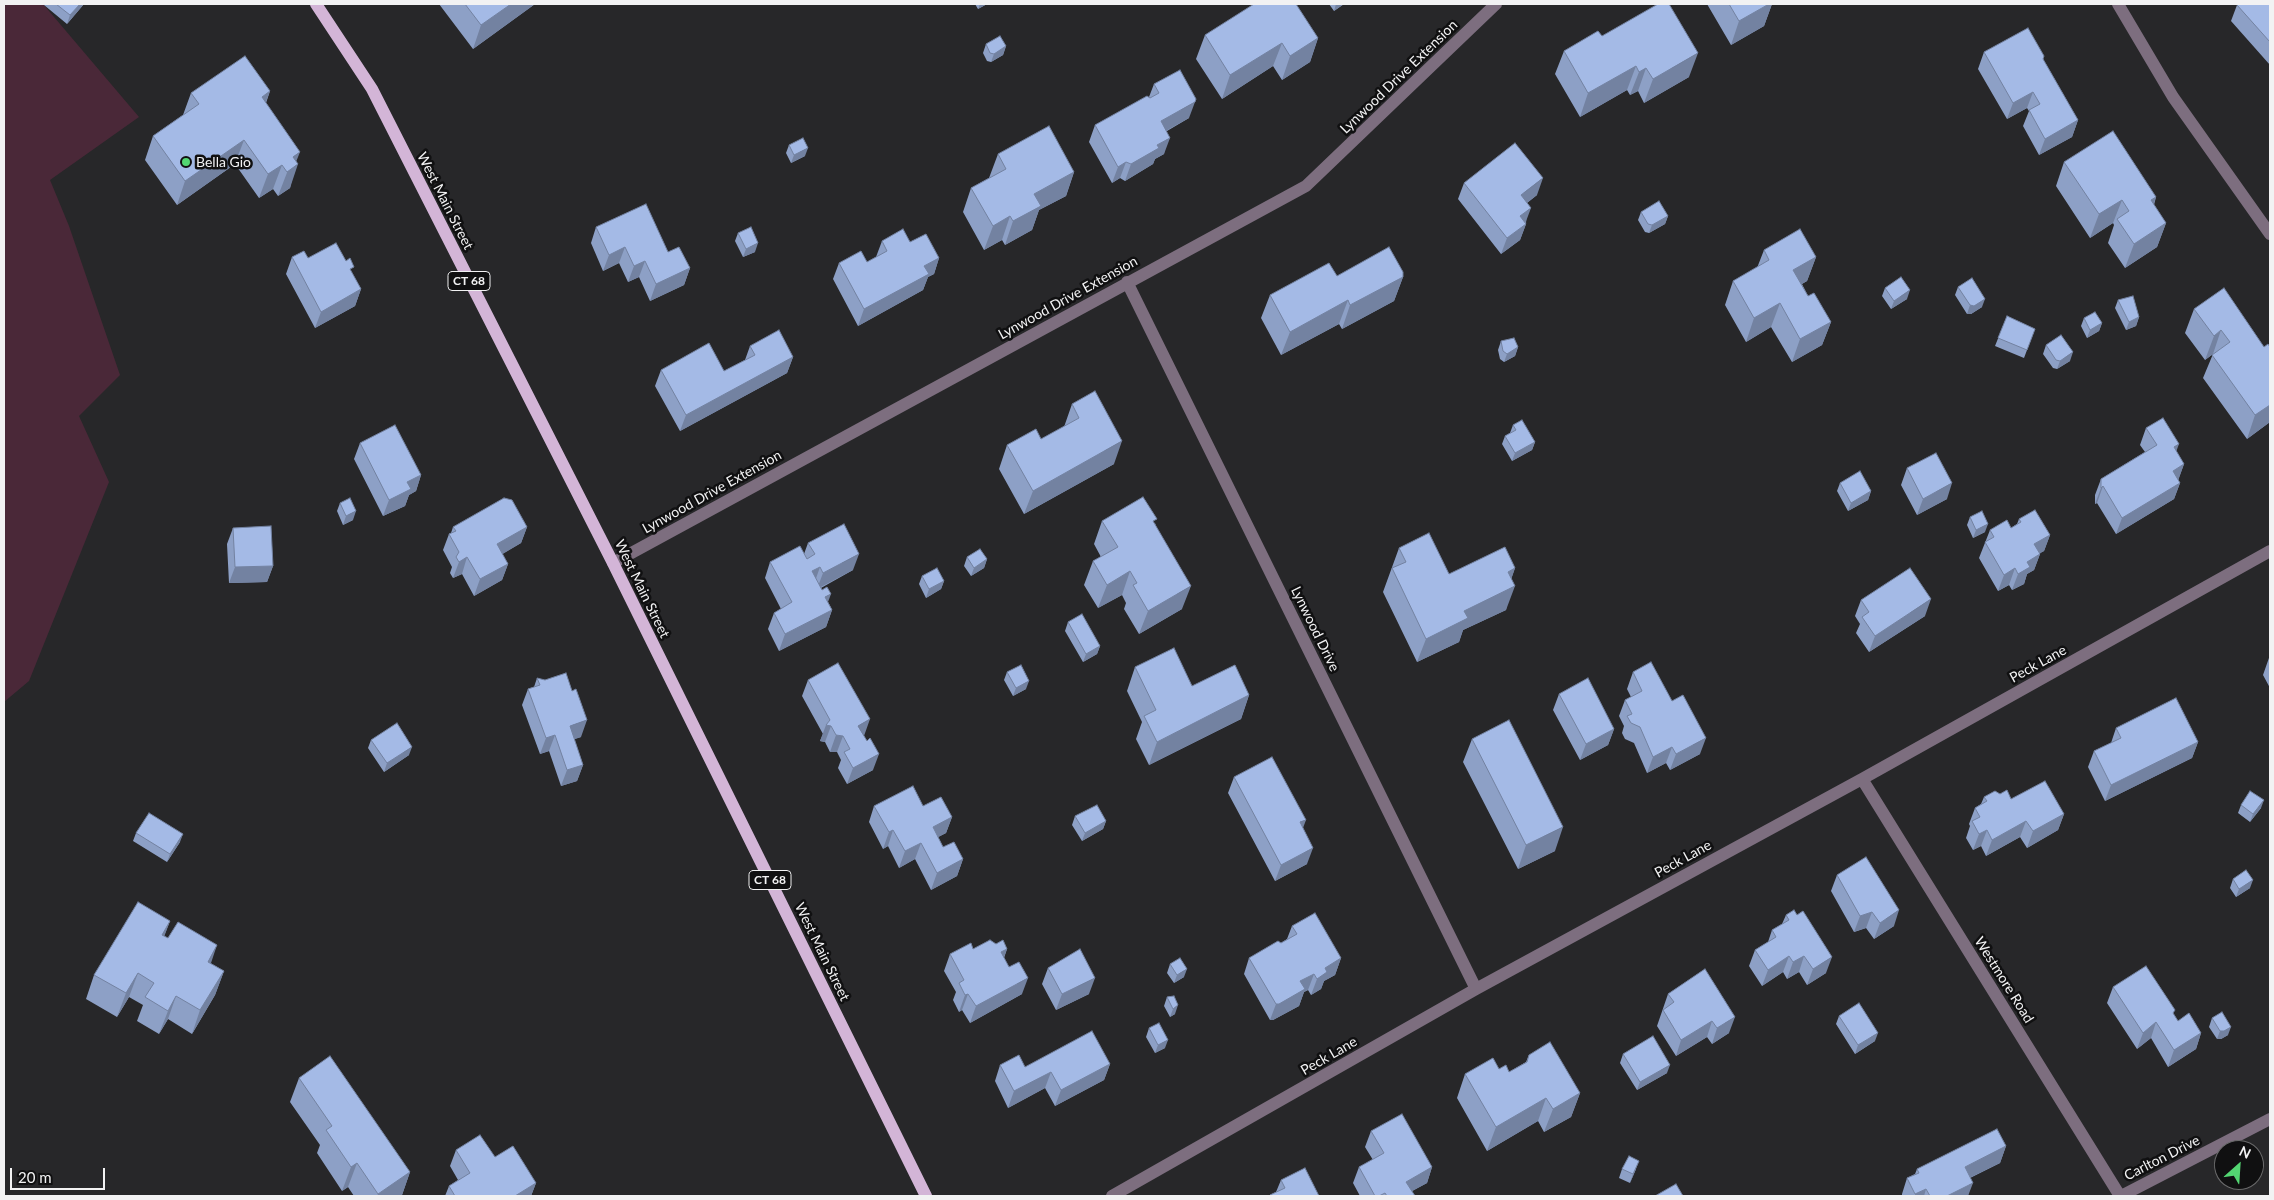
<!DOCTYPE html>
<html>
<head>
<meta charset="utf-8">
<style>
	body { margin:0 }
	#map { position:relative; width:2274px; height:1200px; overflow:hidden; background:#272729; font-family:Lato,sans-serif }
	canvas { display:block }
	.frame { position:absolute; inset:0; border:5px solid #f2f2f3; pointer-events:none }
	.north { position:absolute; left:2214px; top:1140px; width:50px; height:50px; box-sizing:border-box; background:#101011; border:1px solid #6a6a6b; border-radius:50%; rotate:26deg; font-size:14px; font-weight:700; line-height:20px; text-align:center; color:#f2f2f3 }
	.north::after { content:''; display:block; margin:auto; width:18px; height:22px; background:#53d672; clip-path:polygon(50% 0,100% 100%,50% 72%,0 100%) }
	.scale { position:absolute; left:10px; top:1168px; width:95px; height:22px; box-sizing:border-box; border:2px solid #f2f2f3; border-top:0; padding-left:6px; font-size:15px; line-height:18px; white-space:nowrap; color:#f2f2f3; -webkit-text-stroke:4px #101011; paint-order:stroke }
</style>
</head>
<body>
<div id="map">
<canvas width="2274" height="1200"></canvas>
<div class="frame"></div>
<div class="north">N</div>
<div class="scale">20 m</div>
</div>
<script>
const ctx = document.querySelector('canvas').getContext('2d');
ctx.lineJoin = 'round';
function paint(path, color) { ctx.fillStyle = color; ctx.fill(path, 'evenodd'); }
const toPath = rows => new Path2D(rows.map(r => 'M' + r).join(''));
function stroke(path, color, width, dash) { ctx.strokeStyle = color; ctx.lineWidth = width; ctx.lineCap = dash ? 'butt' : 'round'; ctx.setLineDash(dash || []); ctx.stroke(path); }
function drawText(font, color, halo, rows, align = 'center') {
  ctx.font = font + ' Lato,sans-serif'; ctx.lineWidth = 5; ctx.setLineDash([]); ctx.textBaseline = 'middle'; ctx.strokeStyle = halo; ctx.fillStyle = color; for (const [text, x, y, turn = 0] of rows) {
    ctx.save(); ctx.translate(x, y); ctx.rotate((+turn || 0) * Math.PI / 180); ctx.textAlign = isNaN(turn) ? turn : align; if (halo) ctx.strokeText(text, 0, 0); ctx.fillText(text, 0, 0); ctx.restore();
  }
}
paint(toPath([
	[4,4,43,4,139,117,50,180,69,226,120,375,79,416,109,482,29,681,4,702]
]), '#4a2838');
stroke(toPath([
	[2118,4,2173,97,2270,234],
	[1127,282,1476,989],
	[613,563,1306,186,1496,4],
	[1862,779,2120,1196],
	[1112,1196,1476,989,1862,779,2270,551],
	[2121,1196,2270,1119]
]), '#7d6e7f', 12);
stroke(toPath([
	[316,4,372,89,613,563,926,1196]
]), '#d3b5d7', 12);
paint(toPath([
	[45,4,84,4,67,24,44,5],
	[439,4,535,4,473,49],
	[975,4,987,4,978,9],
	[1329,4,1344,4,1334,11],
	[1707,4,1772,4,1764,26,1731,45],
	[2270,4,2270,65,2231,21,2237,5],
	[1205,35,1318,38,1310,62,1282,80,1273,66,1222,99,1196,59],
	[1602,36,1689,77,1644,103,1638,91,1630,95,1627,90,1580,117,1555,74,1564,51],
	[986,44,1006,46,1003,55,991,62,987,61,983,53],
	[1984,52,2043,59,2078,120,2072,137,2039,155,2023,126,2029,111,2027,108,2007,119,1978,69],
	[1154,84,1189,118,1167,131,1164,154,1155,159,1153,164,1125,181,1120,178,1112,183,1089,142,1095,125,1149,97],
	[270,91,266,103,296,162,290,188,278,196,273,189,259,198,235,164,177,205,145,160,153,136,183,115,191,93],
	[789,145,805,156,791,163,786,153],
	[998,154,1074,172,1066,196,1039,210,1032,230,1005,245,1002,240,984,250,963,212,971,188,989,178],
	[2064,162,2156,197,2154,205,2166,223,2157,247,2125,268,2108,243,2114,225,2113,223,2090,238,2056,186],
	[1464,183,1537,195,1527,203,1526,224,1520,240,1501,254,1458,199],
	[1641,212,1668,216,1665,224,1649,233,1645,232,1638,220],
	[596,227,668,252,690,268,684,285,650,301,639,277,628,282,619,263,603,271,591,243],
	[738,233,755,252,743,257,735,241],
	[882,241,910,242,939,258,934,274,928,277,923,290,858,326,833,279,839,263,867,262,876,257],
	[1764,250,1816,257,1807,281,1802,284,1808,296,1831,322,1822,345,1792,362,1771,327,1746,342,1725,305,1733,281,1757,268],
	[292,257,308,258,352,273,361,289,355,306,315,328,286,274],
	[1337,276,1403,277,1394,301,1342,329,1339,324,1281,355,1261,318,1270,295],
	[1958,287,1982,307,1971,314,1967,314,1955,295],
	[1885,288,1907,299,1891,309,1882,296],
	[2118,300,2139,317,2136,326,2126,330,2115,308],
	[2194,309,2264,347,2270,347,2270,422,2247,439,2203,378,2213,354,2205,360,2185,333],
	[2007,316,2035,329,2024,358,1995,346],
	[2084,318,2102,323,2099,331,2087,338,2081,326],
	[1501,341,1518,347,1515,356,1504,362,1500,359,1498,350],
	[2046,345,2070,361,2057,369,2053,368,2043,354],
	[750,346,793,357,787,373,680,431,655,386,661,370,724,371,745,360],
	[1072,404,1114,464,1024,514,999,469,1007,445,1041,439,1064,427],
	[1513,425,1535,442,1532,450,1512,461,1502,444,1505,436,1510,433],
	[2146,428,2176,452,2184,464,2178,480,2180,483,2174,499,2116,534,2097,503,2095,504,2095,495,2101,479,2145,452,2140,445],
	[360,443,421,475,416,491,409,495,405,506,383,516,354,459],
	[1907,468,1947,499,1917,515,1901,485],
	[1840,483,1871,491,1868,500,1848,511,1837,491],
	[340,503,353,520,343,525,337,511],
	[1970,517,1985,532,1973,538,1967,525],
	[2019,519,2050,535,2044,551,2040,553,2040,554,2034,570,2027,574,2024,584,2012,590,2009,585,1998,591,1979,558,1990,530,2011,528,2017,524],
	[1102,521,1155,523,1182,609,1139,634,1124,609,1126,603,1122,595,1098,608,1084,585,1093,561,1101,557,1094,544],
	[453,527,527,527,521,543,502,554,508,564,502,580,474,596,462,574,453,578,450,573,452,567,443,550,449,534,451,533],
	[233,528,273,566,267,582,229,583,227,544],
	[808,543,853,570,821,588,832,610,826,627,779,651,768,629,774,613,781,609,765,578,770,562,804,554],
	[1399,548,1449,574,1515,568,1511,579,1506,610,1463,630,1459,642,1417,662,1383,592],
	[967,557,987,559,984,568,971,576,964,566],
	[922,576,944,581,941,589,926,598,919,584],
	[1861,600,1925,616,1869,652,1856,633,1860,624,1855,616],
	[1068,622,1100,646,1097,654,1083,662,1065,631],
	[2270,655,2270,688,2263,675],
	[1135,667,1192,686,1249,695,1241,719,1149,765,1136,739,1142,722,1127,691],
	[1007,672,1026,689,1013,696,1004,680],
	[1633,672,1700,754,1670,770,1666,763,1647,773,1634,743,1625,739,1622,733,1624,726,1619,716,1625,700,1631,697,1627,689],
	[537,678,581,737,574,739,583,765,577,781,561,786,549,751,540,754,522,705,528,689,534,687],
	[808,680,864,736,873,770,847,784,838,768,841,760,837,752,830,752,825,742,820,741,823,734,802,696],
	[1559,694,1614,729,1608,745,1580,760,1553,710],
	[2116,728,2198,742,2192,758,2105,801,2088,767,2094,751,2111,743],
	[1472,739,1555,851,1518,869,1463,762],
	[371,740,409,755,384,772,368,748],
	[1234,777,1303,828,1307,864,1275,881,1228,793],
	[1984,797,2011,799,2064,814,2058,830,2027,848,2020,837,1986,856,1981,846,1973,850,1966,838,1970,826,1969,824,1975,808,1981,804],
	[2241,805,2261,808,2250,822,2238,813],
	[874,806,952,817,946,833,938,837,943,847,963,859,957,876,931,890,915,859,899,868,888,846,883,849,869,822],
	[1075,816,1106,821,1103,829,1082,841,1072,825],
	[136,833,180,842,167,862,133,841],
	[1837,875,1894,926,1874,939,1866,928,1854,932,1831,891],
	[2233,879,2250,888,2236,897,2230,888],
	[1786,915,1826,973,1807,985,1799,972,1787,979,1783,972,1762,986,1749,966,1755,950,1768,942,1772,930,1782,924],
	[170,921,164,936,224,971,215,995,192,1034,168,1019,159,1034,137,1021,143,1005,129,997,117,1017,86,999,94,975],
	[1292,926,1341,958,1335,975,1324,981,1321,989,1311,995,1308,990,1304,992,1299,1006,1273,1020,1270,1020,1244,974,1249,958,1281,943,1287,939],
	[996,944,1007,949,1004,958,1022,994,970,1023,962,1010,959,1012,953,1000,956,992,944,971,950,954],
	[1170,964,1184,977,1174,983,1167,973],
	[1048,968,1089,994,1056,1010,1042,984],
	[1705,969,1729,1033,1712,1044,1707,1037,1676,1056,1657,1026,1668,994],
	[2113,987,2201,1033,2196,1049,2168,1067,2151,1038,2137,1049,2107,1003],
	[1174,996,1175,1014,1170,1017,1164,1006,1167,997],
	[1839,1016,1875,1041,1855,1054,1836,1024],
	[2212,1018,2228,1035,2221,1039,2217,1039,2209,1027],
	[1149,1028,1165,1048,1155,1053,1146,1037],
	[1623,1054,1667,1073,1637,1090,1620,1063],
	[1529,1055,1580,1093,1571,1117,1544,1132,1538,1121,1487,1151,1457,1098,1465,1074,1499,1069,1509,1072,1526,1062],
	[1110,1064,1104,1080,1055,1106,1045,1088,1008,1108,995,1081,1000,1065,1025,1067],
	[299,1078,410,1172,402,1195,400,1196,354,1196,348,1187,342,1191,317,1153,320,1145,290,1102],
	[1371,1131,1432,1167,1427,1183,1412,1191,1415,1196,1360,1196,1353,1183,1359,1167,1373,1160,1365,1147],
	[2006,1146,2000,1163,1970,1178,1968,1196,1902,1196,1902,1194,1907,1178,1915,1174,1917,1169],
	[456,1150,495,1157,536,1183,531,1196,445,1196,449,1186,458,1180,450,1166],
	[1622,1169,1636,1169,1630,1183,1619,1178],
	[1281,1180,1319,1196,1270,1196,1270,1195,1276,1192]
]), '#8da0c6');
paint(toPath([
	[80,4,84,4,67,24,70,15],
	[511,4,535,4,473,49,481,25],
	[980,4,987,4,978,9],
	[1336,4,1344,4,1334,11],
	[1769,4,1772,4,1764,26,1731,45,1739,21],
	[1318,38,1310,62,1282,80,1290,56],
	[1282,43,1273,66,1222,99,1230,75],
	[1006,46,1003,55,991,62,994,54],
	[1698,53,1689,77,1644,103,1653,79],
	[1636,66,1627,90,1580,117,1588,93],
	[1646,68,1638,91,1630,95,1639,72],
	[270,91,261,115,262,97],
	[2033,92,2027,108,2007,119,2013,103],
	[1195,102,1189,118,1155,137,1161,121],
	[2078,120,2072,137,2039,155,2045,139],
	[1170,138,1164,154,1155,159,1153,164,1125,181,1131,164,1157,145],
	[244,140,235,164,177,205,185,181],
	[808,148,805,156,791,163,794,155],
	[300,152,294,167,298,164,290,188,278,196,293,157],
	[1126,162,1120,178,1112,183,1118,167],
	[282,165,273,189,259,198,268,174],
	[1074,172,1066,196,1039,210,1032,230,1005,245,1013,221,1034,194],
	[1543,178,1537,195,1515,212,1521,195],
	[2156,197,2148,220,2151,200],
	[2122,200,2113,223,2090,238,2099,214],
	[1531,208,1525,224,1520,216],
	[1010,216,1002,240,984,250,993,226],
	[1668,216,1665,224,1649,233,1652,225],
	[2166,223,2157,247,2125,268,2134,244],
	[1526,224,1520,240,1501,254,1507,238],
	[758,243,755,252,743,257,746,249],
	[625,247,619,263,603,271,609,255],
	[1816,257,1807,281,1785,293,1793,270],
	[939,258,934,274,928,277,923,290,858,326,864,309,924,266],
	[645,261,639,277,628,282,634,266],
	[690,268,684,285,650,301,656,284],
	[1403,277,1394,301,1342,329,1350,305],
	[361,289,355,306,315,328,321,312],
	[1910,290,1907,299,1891,309,1894,301],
	[1985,299,1982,307,1971,314,1967,314,1970,305],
	[1348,300,1339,324,1281,355,1290,332],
	[1780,303,1771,327,1746,342,1754,318],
	[2139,317,2136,326,2126,330,2129,322],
	[1831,322,1822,345,1792,362,1800,339],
	[2102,323,2099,331,2087,338,2090,330],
	[2221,330,2213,354,2205,360,2214,336],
	[1518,347,1515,356,1504,362,1507,354],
	[2073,352,2070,361,2057,369,2060,361],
	[793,357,787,373,680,431,686,415],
	[2270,405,2270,422,2247,439,2255,415],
	[1122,441,1114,464,1024,514,1033,491],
	[1535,442,1532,450,1512,461,1515,453],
	[2179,444,2173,460,2174,447],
	[2184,464,2178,481,2173,471],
	[421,475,416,491,409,495,405,506,383,516,389,500,407,482],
	[1952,483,1947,499,1917,515,1923,499],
	[2180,483,2174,499,2116,534,2122,518],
	[2103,486,2097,503,2095,504,2101,488],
	[1871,491,1868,500,1848,511,1851,503],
	[356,511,353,520,343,525,346,516],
	[1988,524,1985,532,1973,538,1976,530],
	[527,527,521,543,491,561,497,544],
	[2050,535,2044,551,2028,560,2034,544],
	[859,554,853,570,817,589,823,573],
	[2040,554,2034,570,2027,574,2024,584,2012,590,2018,574,2027,562],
	[467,557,462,574,453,578,459,562],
	[987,559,984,568,971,576,974,568],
	[508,564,502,580,474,596,480,579],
	[273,566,267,582,229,583,235,567],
	[820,567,814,584,812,571],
	[1515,568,1508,589,1515,586,1506,610,1463,630,1459,642,1417,662,1426,639,1464,611,1508,572],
	[2015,568,2009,585,1998,591,2004,575],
	[1130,571,1122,595,1098,608,1107,585],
	[944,581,941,589,926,598,929,589],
	[1191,586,1182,609,1139,634,1148,611],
	[831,594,825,610,825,597],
	[1931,599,1925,616,1869,652,1875,636],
	[832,610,826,627,779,651,785,634],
	[1100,646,1097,654,1083,662,1086,654],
	[1029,681,1026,689,1013,696,1016,688],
	[1249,695,1241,719,1149,765,1157,742],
	[870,719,864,736,858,726],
	[587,720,581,737,564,743,570,726],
	[826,725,831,726,825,742,820,741],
	[1614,729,1608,745,1580,760,1586,744],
	[555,735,549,751,540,754,546,738],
	[836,735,843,736,837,752,830,752],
	[1706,738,1700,754,1670,770,1676,754],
	[2198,742,2192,758,2105,801,2111,785],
	[412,747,409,755,384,772,387,763],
	[1672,747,1666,763,1647,773,1653,757],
	[879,754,873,770,847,784,853,768],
	[583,765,577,781,561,786,567,770],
	[2264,800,2261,808,2250,822,2253,814],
	[2064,814,2058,830,2027,848,2033,831],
	[952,817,946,833,927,843,933,827],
	[1306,820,1300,836,1300,822],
	[1106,821,1103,829,1082,841,1085,833],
	[2026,821,2020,837,1986,856,1992,840],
	[1563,827,1555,851,1518,869,1526,845],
	[893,830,888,846,883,849,889,832],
	[1987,830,1981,846,1973,850,1979,834],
	[183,834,180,842,167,862,170,854],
	[921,843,915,859,899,868,905,851],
	[1313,848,1307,864,1275,881,1281,865],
	[963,859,957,876,931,890,937,873],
	[2253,880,2250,888,2236,897,2239,889],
	[1899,910,1894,926,1874,939,1880,923],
	[1872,912,1866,928,1854,932,1860,916],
	[170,921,161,945,162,935],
	[217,945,209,969,208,962],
	[1007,949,1001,965,1001,952],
	[1789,956,1783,972,1762,986,1768,970],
	[1804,956,1799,972,1787,979,1793,962],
	[1832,957,1826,973,1807,985,1813,969],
	[1341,958,1335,975,1324,981,1321,989,1311,995,1317,979,1325,968],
	[1187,969,1184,977,1174,983,1177,975],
	[224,971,215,995,192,1034,200,1010],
	[138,973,129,997,117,1017,126,993],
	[1314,974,1308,990,1304,992,1299,1006,1273,1020,1270,1020,1276,1004,1300,981],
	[1028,978,1022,994,970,1023,976,1006],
	[1095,978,1089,994,1056,1010,1062,994],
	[968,994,962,1010,959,1012,965,995],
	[176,996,168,1019,159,1034,168,1011],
	[1178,1005,1175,1014,1170,1017,1173,1009],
	[1735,1017,1729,1033,1712,1044,1717,1028],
	[1712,1021,1707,1037,1676,1056,1681,1040],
	[2156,1022,2151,1038,2137,1049,2143,1033],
	[2231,1027,2228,1035,2221,1039,2217,1039,2220,1031],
	[1878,1033,1875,1041,1855,1054,1858,1045],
	[2201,1033,2196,1049,2168,1067,2174,1050],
	[1168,1040,1165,1048,1155,1053,1158,1045],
	[1110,1064,1104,1080,1055,1106,1061,1090],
	[1670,1065,1667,1073,1637,1090,1640,1082],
	[1051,1072,1045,1088,1008,1108,1014,1091],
	[1580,1093,1571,1117,1544,1132,1553,1109],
	[1546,1098,1538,1121,1487,1151,1496,1127],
	[2006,1146,2000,1163,1959,1183,1965,1167],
	[1639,1161,1636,1169,1630,1183,1633,1174],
	[357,1163,348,1187,342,1191,351,1167],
	[1432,1167,1427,1183,1403,1196,1406,1182],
	[410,1172,402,1195,400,1196,377,1196,378,1194],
	[536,1183,531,1196,515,1196],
	[1973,1183,1968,1196,1947,1196],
	[1926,1189,1924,1196,1915,1196,1915,1194]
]), '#7382a1');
const building = toPath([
	[56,4,80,4,70,15,56,4],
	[465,4,511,4,481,25,465,4],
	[1254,4,1296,4,1318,38,1290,56,1282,43,1230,75,1205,35,1254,4],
	[1658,4,1669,4,1698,53,1653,79,1646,68,1639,72,1636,66,1588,93,1564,51,1598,31,1602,36,1658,4],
	[1729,4,1769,4,1739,21,1729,4],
	[2239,4,2270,4,2270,42,2237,5,2239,4],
	[2028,28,2044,56,2043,59,2078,120,2045,139,2029,110,2040,104,2033,92,2013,103,1984,52,2028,28],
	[1000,36,1006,46,994,54,990,53,986,44,1000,36],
	[245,56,270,91,262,97,300,152,293,157,298,164,287,172,282,165,268,174,244,140,185,181,153,136,199,104,191,93,245,56],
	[1180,70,1196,99,1195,102,1161,121,1170,138,1157,145,1159,148,1131,164,1126,162,1118,167,1095,125,1147,96,1150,98,1159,93,1154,84,1180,70],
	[1049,126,1074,172,1034,194,1041,206,1013,221,1010,216,993,226,971,188,1006,169,998,154,1049,126],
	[2113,131,2156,197,2151,200,2166,223,2134,244,2117,219,2129,211,2122,200,2099,214,2064,162,2113,131],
	[803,138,808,148,794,155,789,145,803,138],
	[1515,143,1543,178,1521,195,1531,208,1520,216,1526,224,1507,238,1464,183,1515,143],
	[1659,201,1668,216,1652,225,1648,224,1641,212,1659,201],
	[646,204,668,252,679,247,690,268,656,284,645,261,634,266,625,247,609,255,596,227,646,204],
	[751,227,758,243,746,249,738,233,751,227],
	[903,229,910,242,926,234,939,258,924,266,929,274,864,309,839,263,861,251,867,262,887,251,882,241,903,229],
	[1800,229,1816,257,1793,270,1808,296,1814,293,1831,322,1800,339,1780,303,1754,318,1733,281,1769,260,1764,250,1800,229],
	[336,243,346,261,350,258,354,267,350,269,361,289,321,312,292,257,304,251,308,258,336,243],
	[1389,247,1403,272,1403,277,1350,305,1348,300,1290,332,1270,295,1329,263,1337,276,1389,247],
	[1901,277,1910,290,1894,301,1885,288,1901,277],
	[1972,278,1985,299,1974,306,1970,305,1958,287,1972,278],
	[2224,288,2264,347,2268,344,2270,347,2270,405,2255,415,2212,355,2230,342,2221,330,2214,336,2194,309,2224,288],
	[2133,296,2139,317,2129,322,2118,300,2133,296],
	[2095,312,2102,323,2090,330,2084,318,2095,312],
	[2007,316,2035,329,2027,350,1998,338,2007,316],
	[779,330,793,357,686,415,661,370,709,343,724,371,755,355,750,346,779,330],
	[2061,335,2073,352,2060,361,2056,360,2046,345,2061,335],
	[1514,338,1518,347,1507,354,1503,351,1501,341,1514,338],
	[1095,391,1122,441,1033,491,1007,445,1036,429,1041,439,1079,418,1072,404,1095,391],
	[2163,418,2179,444,2174,447,2184,464,2173,471,2180,483,2122,518,2103,486,2101,488,2101,479,2157,445,2146,428,2163,418],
	[1522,420,1535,442,1515,453,1505,436,1516,430,1513,425,1522,420],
	[395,425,421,475,407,482,411,489,389,500,360,443,395,425],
	[1936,453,1952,483,1923,499,1907,468,1936,453],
	[1860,471,1871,491,1851,503,1840,483,1860,471],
	[1143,497,1157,519,1153,521,1191,586,1148,611,1133,585,1137,583,1130,571,1107,585,1093,561,1118,547,1102,521,1143,497],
	[350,498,356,511,346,516,340,503,350,498],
	[504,498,512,500,527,527,497,544,508,564,480,579,467,557,459,562,456,557,459,552,449,534,456,531,453,527,504,498],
	[2035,510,2050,535,2034,544,2040,554,2027,562,2030,567,2018,574,2015,568,2004,575,1985,542,1994,537,1990,530,2007,520,2011,528,2021,522,2019,519,2035,510],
	[1982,511,1988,524,1976,530,1970,517,1982,511],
	[844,524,859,554,823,573,820,567,812,571,822,590,827,587,831,594,825,597,832,610,785,634,774,613,792,602,770,562,800,546,807,559,815,554,808,543,844,524],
	[271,526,273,566,235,567,233,528,271,526],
	[1429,533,1449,574,1505,547,1515,568,1508,572,1515,586,1464,611,1468,618,1426,639,1392,568,1406,562,1399,548,1429,533],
	[980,549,987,559,974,568,967,557,980,549],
	[937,568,944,581,929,589,922,576,937,568],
	[1910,568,1931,599,1875,636,1862,617,1869,612,1861,600,1910,568],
	[1082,614,1100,646,1086,654,1068,622,1082,614],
	[1174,648,1192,686,1235,665,1249,695,1157,742,1144,716,1156,710,1135,667,1174,648],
	[1651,662,1672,701,1683,695,1706,738,1676,754,1672,747,1653,757,1640,727,1631,723,1627,716,1632,714,1625,700,1642,691,1633,672,1651,662],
	[838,663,870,719,858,726,867,741,870,738,879,754,853,768,844,752,850,749,843,736,836,735,831,726,826,725,830,720,808,680,838,663],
	[1021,665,1029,681,1016,688,1007,672,1021,665],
	[566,673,572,691,576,689,587,720,570,726,583,765,567,770,555,735,546,738,528,689,540,685,537,678,545,680,566,673],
	[1588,678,1614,729,1586,744,1559,694,1588,678],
	[2176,698,2198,742,2111,785,2094,751,2121,738,2116,728,2176,698],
	[1509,720,1563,827,1526,845,1472,739,1509,720],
	[397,723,412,747,387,763,371,740,397,723],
	[1272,757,1306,820,1300,822,1313,848,1281,865,1234,777,1272,757],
	[2045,781,2064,814,2033,831,2026,821,1992,840,1987,830,1979,834,1972,821,1980,817,1975,808,1987,801,1984,797,1995,791,2000,794,2007,790,2011,799,2045,781],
	[913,786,923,806,941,797,952,817,933,827,943,847,954,842,963,859,937,873,921,843,905,851,893,830,889,832,874,806,913,786],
	[2250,791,2264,800,2253,814,2241,805,2250,791],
	[1097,805,1106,821,1085,833,1075,816,1097,805],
	[149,813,183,834,170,854,136,833,149,813],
	[1866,857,1899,910,1880,923,1872,912,1860,916,1837,875,1866,857],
	[2246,870,2253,880,2239,889,2233,879,2246,870],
	[138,902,170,921,162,935,168,938,178,922,217,945,208,962,224,971,200,1010,176,996,168,1011,145,997,154,983,138,973,126,993,94,975,138,902],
	[1794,910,1797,915,1803,911,1832,957,1813,969,1804,956,1793,962,1789,956,1768,970,1755,950,1776,937,1772,930,1789,920,1786,915,1794,910],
	[1315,913,1341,958,1325,968,1327,972,1317,979,1314,974,1300,981,1305,989,1279,1004,1276,1004,1249,958,1278,941,1281,943,1297,934,1292,926,1315,913],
	[990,940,996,944,1003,940,1007,949,1001,952,1009,967,1019,962,1028,978,976,1006,968,994,965,995,959,983,964,980,950,954,971,943,973,949,990,940],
	[1080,949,1095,978,1062,994,1048,968,1080,949],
	[1180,958,1187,969,1177,975,1170,964,1180,958],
	[2146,966,2175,1010,2173,1013,2178,1021,2189,1013,2201,1033,2174,1050,2156,1022,2143,1033,2113,987,2146,966],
	[1705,969,1735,1017,1717,1028,1712,1021,1681,1040,1663,1010,1674,1002,1668,994,1705,969],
	[1174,996,1178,1005,1173,1009,1167,997,1174,996],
	[1859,1003,1878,1033,1858,1045,1839,1016,1859,1003],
	[2222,1012,2231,1027,2224,1031,2220,1031,2212,1018,2222,1012],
	[1159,1023,1168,1040,1158,1045,1149,1028,1159,1023],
	[1092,1031,1110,1064,1061,1090,1051,1072,1014,1091,1000,1065,1019,1055,1025,1067,1092,1031],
	[1653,1036,1670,1065,1640,1082,1623,1054,1653,1036],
	[1550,1042,1580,1093,1553,1109,1546,1098,1496,1127,1465,1074,1493,1058,1499,1069,1506,1065,1509,1072,1527,1062,1529,1055,1550,1042],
	[330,1056,410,1172,378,1194,357,1163,351,1167,326,1130,332,1126,299,1078,330,1056],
	[1402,1114,1432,1167,1406,1182,1415,1196,1387,1196,1385,1193,1379,1196,1375,1196,1359,1167,1384,1153,1371,1131,1402,1114],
	[1997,1129,2006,1146,1965,1167,1973,1183,1947,1196,1930,1196,1926,1189,1915,1194,1907,1178,1919,1173,1917,1169,1997,1129],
	[480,1135,495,1157,513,1146,536,1183,515,1196,455,1196,449,1186,470,1173,456,1150,480,1135],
	[1629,1156,1639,1161,1633,1174,1622,1169,1629,1156],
	[1305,1168,1319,1196,1271,1196,1270,1195,1285,1188,1281,1180,1305,1168],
	[1676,1184,1683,1196,1655,1196,1676,1184]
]);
paint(building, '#a4bae6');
stroke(building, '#7382a1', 1);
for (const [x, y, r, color] of [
	[186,162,5,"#53d672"]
]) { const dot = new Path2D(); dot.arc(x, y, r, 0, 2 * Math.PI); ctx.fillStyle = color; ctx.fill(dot); stroke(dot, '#101011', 2); }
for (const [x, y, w] of [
	[469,281,42],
	[770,880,42]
]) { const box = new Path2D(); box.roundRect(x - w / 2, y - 9.5, w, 19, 4); ctx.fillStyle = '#101011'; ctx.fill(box); stroke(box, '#f2f2f3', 1); }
drawText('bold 12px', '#f2f2f3', null, [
	["CT 68",469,281],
	["CT 68",770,880]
]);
drawText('14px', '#f2f2f3', '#101011', [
	["Lynwood Drive Extension",1399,77,-44],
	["West Main Street",445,201,63],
	["Lynwood Drive Extension",1068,298,-29],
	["Lynwood Drive Extension",712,492,-29],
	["West Main Street",642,589,64],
	["Lynwood Drive",1315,629,64],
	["Peck Lane",2038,664,-29],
	["Peck Lane",1683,859,-29],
	["West Main Street",822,952,64],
	["Westmore Road",2004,980,58],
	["Peck Lane",1329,1056,-30],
	["Carlton Drive",2162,1158,-27]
]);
drawText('14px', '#f2f2f3', '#101011', [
	["Bella Gio",196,162]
], 'left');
</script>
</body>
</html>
